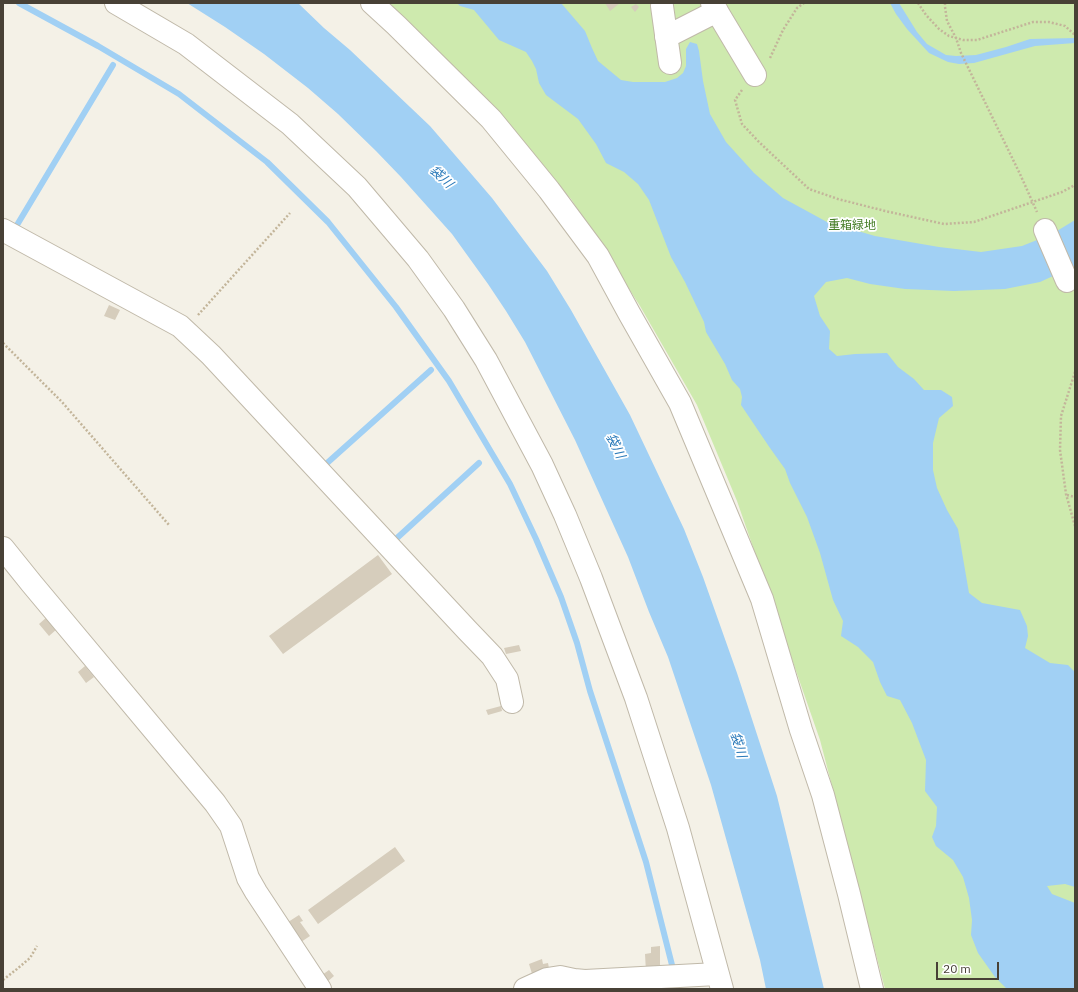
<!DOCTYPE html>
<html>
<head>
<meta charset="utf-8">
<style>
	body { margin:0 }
	#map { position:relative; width:1078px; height:992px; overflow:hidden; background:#f4f1e7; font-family:"IBM Plex Sans",sans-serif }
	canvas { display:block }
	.frame { position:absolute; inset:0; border:4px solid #484136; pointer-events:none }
	.scale { position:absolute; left:936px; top:962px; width:63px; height:18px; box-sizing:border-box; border:2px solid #484136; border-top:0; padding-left:5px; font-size:12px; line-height:14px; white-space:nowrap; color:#484136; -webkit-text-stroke:3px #fff; paint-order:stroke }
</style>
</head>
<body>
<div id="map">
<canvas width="1078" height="992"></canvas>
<div class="frame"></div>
<div class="scale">20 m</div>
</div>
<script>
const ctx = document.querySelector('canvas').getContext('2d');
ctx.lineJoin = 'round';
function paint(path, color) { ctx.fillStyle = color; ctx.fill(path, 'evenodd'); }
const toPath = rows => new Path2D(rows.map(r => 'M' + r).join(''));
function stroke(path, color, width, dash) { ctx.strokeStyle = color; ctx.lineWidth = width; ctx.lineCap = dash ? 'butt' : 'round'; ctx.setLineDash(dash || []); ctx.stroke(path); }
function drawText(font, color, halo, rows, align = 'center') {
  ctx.font = font + ' "IBM Plex Sans","Noto Sans JP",sans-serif'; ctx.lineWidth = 3.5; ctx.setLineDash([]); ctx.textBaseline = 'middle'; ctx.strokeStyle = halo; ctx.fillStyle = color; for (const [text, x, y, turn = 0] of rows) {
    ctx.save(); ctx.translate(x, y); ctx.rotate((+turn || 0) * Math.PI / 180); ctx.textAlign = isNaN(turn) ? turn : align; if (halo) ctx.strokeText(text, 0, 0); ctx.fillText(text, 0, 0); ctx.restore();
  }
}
paint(toPath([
	[385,3,1075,3,1075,989,885,989,820,740,737,501,697,405,640,306,571,199,434,47]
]), '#ceeaae');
paint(toPath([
	[187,3,298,3,324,28,350,50,430,126,492,198,547,271,571,310,630,415,684,529,703,577,737,673,777,796,824,989,766,989,760,960,711,785,668,657,649,612,628,557,575,440,525,342,506,311,488,284,452,234,401,177,376,151,338,114,308,88,264,54,225,27],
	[457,3,561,3,585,31,592,48,598,61,621,80,633,82,665,82,677,78,683,73,686,66,686,49,690,42,697,44,699,51,703,81,710,114,726,142,754,173,783,198,827,222,875,236,939,247,981,252,1022,246,1052,234,1075,220,1075,266,1040,282,1005,289,954,291,905,289,870,284,847,278,826,282,814,296,820,316,830,331,829,349,837,356,855,354,887,353,898,367,914,379,924,390,941,390,952,397,953,406,939,418,933,443,933,470,937,488,947,510,958,529,969,593,982,603,1020,610,1027,626,1028,636,1025,648,1050,663,1068,665,1075,672,1075,887,1065,884,1047,886,1052,894,1075,903,1075,989,1007,989,995,977,978,953,971,935,972,920,969,898,963,877,953,860,936,846,932,837,936,826,937,807,925,791,926,760,912,723,900,700,887,696,880,682,873,662,858,647,841,636,843,621,833,600,820,553,807,517,790,483,785,469,770,448,741,405,742,397,740,389,732,380,725,364,706,332,704,322,685,282,671,257,649,200,638,184,624,172,606,163,596,144,578,119,546,95,539,83,536,69,532,61,526,52,499,40,474,10,460,6],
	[890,3,899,3,917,32,927,44,946,55,956,56,976,55,1006,47,1030,39,1075,38,1075,43,1035,46,974,63,959,64,948,62,929,53,907,29,896,14]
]), '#a1d0f4');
stroke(toPath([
	[19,3,98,46,179,94,267,162,328,222,396,307,449,381,510,484,536,539,561,597,577,643,590,691,646,862,673,969],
	[17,225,113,65],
	[326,464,431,370],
	[397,538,479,463]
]), '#a1d0f4', 6);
paint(toPath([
	[605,3,620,3,610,11],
	[636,4,639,7,635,12,631,7],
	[109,305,120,310,115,320,104,316],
	[378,555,392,574,283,654,269,636],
	[47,617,57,629,49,636,39,624],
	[519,645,521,651,506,654,504,648],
	[85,666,94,677,86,683,78,672],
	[501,706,502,711,488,715,486,710],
	[395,847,405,861,318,924,308,910],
	[299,915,303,921,300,922,310,936,298,944,285,924],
	[660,946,660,971,646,972,645,954,651,953,651,947],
	[542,959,543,964,548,963,549,968,533,977,529,964],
	[329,970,334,976,327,982,322,975]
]), '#d6cdbc');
const minor = toPath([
	[116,3,186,44,290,124,357,187,418,259,454,309,486,360,542,465,565,515,591,578,636,698,678,828,722,989],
	[372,3,396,25,491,119,549,190,598,256,629,313,680,403,762,599,801,730,823,795,849,894,872,989],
	[712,3,755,75],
	[662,6,670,63],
	[666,37,717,11],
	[3,230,180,326,211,355,467,630,492,656,507,679,512,702],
	[1045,230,1067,281],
	[3,548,32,584,215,803,231,826,248,878,256,892,320,989],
	[525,989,547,979,560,977,574,980,585,981,717,974]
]);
stroke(minor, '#c0b9a9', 24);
stroke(toPath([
	[918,3,926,15,939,29,949,36,963,40,977,40,1033,22,1049,22,1065,26,1075,35],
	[945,3,945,7,947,21,956,38,961,53,1020,174,1037,212],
	[770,58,783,30,797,8,804,3],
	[742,90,735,100,742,124,759,142,809,189,838,199,885,211,944,224,974,222,1062,192,1075,185],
	[198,315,290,213],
	[3,343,62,402,169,525],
	[1075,372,1061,416,1060,450,1066,494,1075,526],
	[1067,495,1075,497],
	[3,980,17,969,30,958,37,946]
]), '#c3b59a', 2.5, [2, 2]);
stroke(minor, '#fff', 22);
drawText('12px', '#457d26', '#fff', [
	["重箱緑地",852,226]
]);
drawText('italic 13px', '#2979b9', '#fff', [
	["袋川",441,177,44],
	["袋川",615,446,64],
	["袋川",738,745,74]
]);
</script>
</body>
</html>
